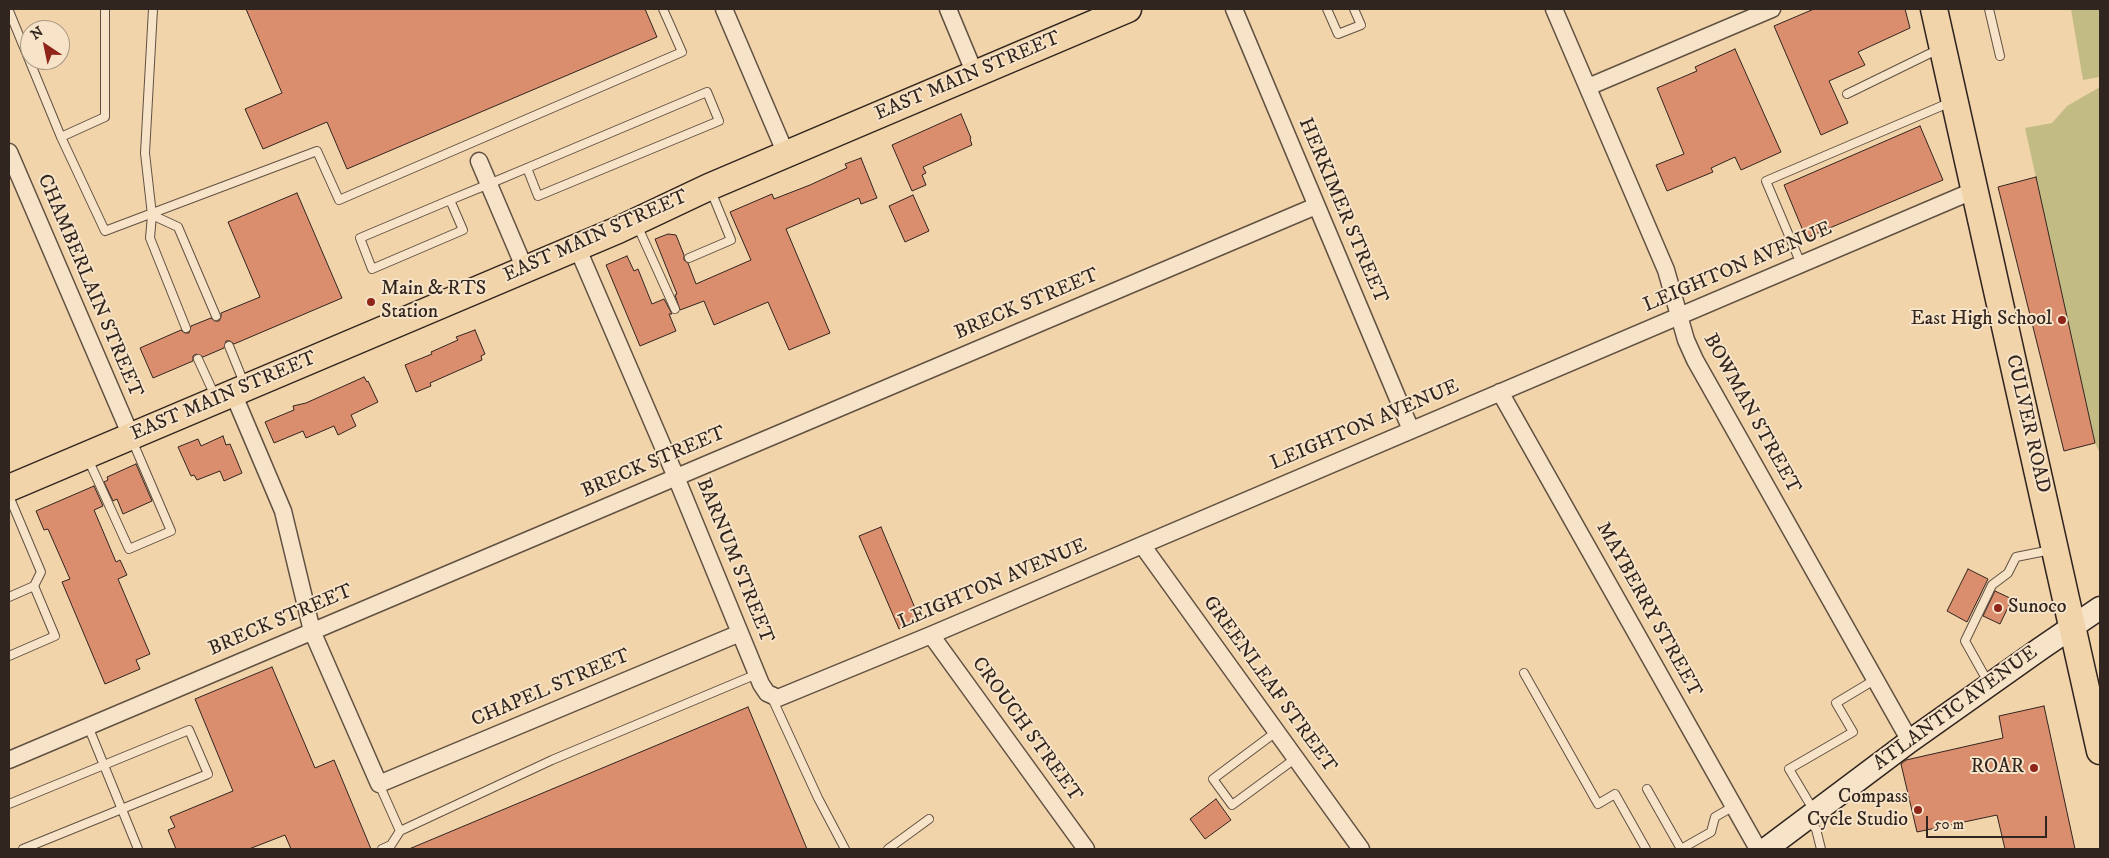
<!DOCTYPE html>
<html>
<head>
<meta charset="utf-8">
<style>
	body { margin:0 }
	#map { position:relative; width:2109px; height:858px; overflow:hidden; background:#f2d4ab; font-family:"IM FELL DW Pica",serif }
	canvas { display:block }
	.frame { position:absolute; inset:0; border:10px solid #31251f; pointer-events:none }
	.north { position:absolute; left:20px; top:20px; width:50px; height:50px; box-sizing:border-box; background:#f7e3c8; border:1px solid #a89784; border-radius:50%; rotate:326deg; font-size:14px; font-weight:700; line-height:20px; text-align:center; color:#31251f }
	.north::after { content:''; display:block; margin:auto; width:18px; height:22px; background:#8f2418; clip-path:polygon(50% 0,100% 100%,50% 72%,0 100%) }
	.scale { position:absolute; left:1926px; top:816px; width:121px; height:22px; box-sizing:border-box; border:2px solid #31251f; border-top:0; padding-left:6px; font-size:15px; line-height:18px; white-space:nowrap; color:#31251f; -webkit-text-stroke:4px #f7e3c8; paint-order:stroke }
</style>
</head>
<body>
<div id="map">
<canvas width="2109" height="858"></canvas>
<div class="frame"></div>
<div class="north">N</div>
<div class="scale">50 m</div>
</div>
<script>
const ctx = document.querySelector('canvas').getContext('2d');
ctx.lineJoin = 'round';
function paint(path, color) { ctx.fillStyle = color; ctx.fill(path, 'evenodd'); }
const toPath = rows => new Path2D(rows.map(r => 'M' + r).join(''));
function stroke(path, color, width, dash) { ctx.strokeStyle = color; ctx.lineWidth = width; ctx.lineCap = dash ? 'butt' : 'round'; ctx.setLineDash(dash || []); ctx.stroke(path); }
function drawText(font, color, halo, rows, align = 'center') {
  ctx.font = font + ' "IM FELL DW Pica",serif'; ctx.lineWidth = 4; ctx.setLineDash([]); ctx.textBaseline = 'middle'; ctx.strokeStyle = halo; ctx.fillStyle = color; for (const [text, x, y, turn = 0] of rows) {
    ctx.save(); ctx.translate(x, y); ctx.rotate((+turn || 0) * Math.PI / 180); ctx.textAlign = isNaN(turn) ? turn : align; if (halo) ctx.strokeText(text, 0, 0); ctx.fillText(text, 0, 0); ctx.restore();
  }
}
paint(toPath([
	[2071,9,2100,9,2100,77,2083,80],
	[2100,87,2100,453,2095,443,2025,128,2052,123,2067,106]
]), '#c2bb84');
const building = toPath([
	[246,9,645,9,657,37,347,169,327,122,263,149,245,109,282,93,246,9],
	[1814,9,1905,9,1910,28,1858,52,1865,65,1829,81,1848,123,1821,135,1774,26,1814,9],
	[1735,49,1781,152,1741,170,1735,157,1711,168,1713,172,1667,191,1656,165,1684,154,1657,88,1697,71,1695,67,1735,49],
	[961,114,971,138,970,139,972,145,923,167,926,173,922,175,926,185,912,191,892,145,961,114],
	[1920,126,1943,180,1806,238,1784,185,1920,126],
	[861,158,877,198,861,204,859,198,786,229,830,333,789,350,768,302,714,325,704,301,680,310,675,295,677,294,655,239,668,234,676,235,684,255,684,260,688,263,696,284,751,260,730,212,772,194,774,199,810,185,847,168,845,164,861,158],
	[2036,177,2095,443,2064,451,1998,187,2036,177],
	[297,193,342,298,234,344,230,341,226,341,224,348,203,357,196,354,193,356,193,361,153,378,140,348,181,330,185,333,189,333,191,326,211,318,215,321,219,321,221,317,221,313,260,297,228,222,297,193],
	[913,195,929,231,905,242,889,206,913,195],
	[627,256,634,271,638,269,652,304,664,299,672,314,669,314,676,331,640,346,606,265,627,256],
	[475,330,485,354,481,356,482,360,430,383,431,386,416,392,405,365,432,354,431,352,458,340,456,337,475,330],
	[364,377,367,382,368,381,378,402,351,415,356,426,338,435,334,426,306,438,303,431,274,443,265,422,294,410,293,406,306,403,364,377],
	[223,436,226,445,230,444,242,473,224,481,220,471,197,480,194,475,191,476,178,447,198,439,201,446,223,436],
	[136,464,152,501,123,514,117,499,113,501,104,482,108,480,107,477,136,464],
	[94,486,103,506,94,510,116,562,120,560,127,575,118,579,150,654,136,660,140,669,105,684,62,582,70,579,48,529,44,530,36,511,94,486],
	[881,527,920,620,899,629,859,536,881,527],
	[1968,569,1988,579,1967,622,1947,611,1968,569],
	[1995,591,2012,599,2000,624,1983,616,1995,591],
	[272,667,315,768,334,760,371,849,291,849,285,835,249,849,176,849,168,830,175,827,170,817,233,791,195,699,272,667],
	[2044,706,2075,849,2005,849,1997,815,1917,832,1901,764,1906,760,2003,738,1999,716,2044,706],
	[748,707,807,849,409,849,748,707],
	[1216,799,1231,820,1205,839,1190,819,1216,799]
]);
paint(building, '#db8e6e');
stroke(building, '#31251f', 1);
const lane = toPath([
	[153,9,145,153,152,215,150,238,186,328],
	[1327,9,1338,34,1361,25,1354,9],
	[1989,9,2000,56],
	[9,11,61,137,105,231,317,151,339,200,682,52,663,9],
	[1847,94,1939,49],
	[61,137,105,117,105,9],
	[450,200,463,230,372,269,360,238,450,200,489,184,527,168,707,92,719,121,538,196,527,168],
	[152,215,178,227,216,316],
	[637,225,675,309],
	[689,258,731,240,711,191],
	[1801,264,1766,181,1951,102],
	[229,346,244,383],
	[198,359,215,396],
	[88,459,129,549,171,531,132,440],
	[9,496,41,572,34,586,9,597],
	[9,656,55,636,34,586],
	[1524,673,1598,804,1615,794,1646,849],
	[1988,682,1965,641,1992,585,2008,573,2016,557,2051,550],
	[772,698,818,798,845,849],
	[88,726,138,849],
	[1276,732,1213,779,1232,805,1296,758],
	[379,784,400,831,552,760,757,674],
	[1647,789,1681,849,1711,832,1715,817,1734,806],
	[9,804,189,730,208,774,23,849],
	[1814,811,1789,769,1853,732,1836,703,1876,679],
	[1808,820,1816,829,1821,849],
	[382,849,391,845,400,831],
	[888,849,929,819]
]);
const street = toPath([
	[724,9,786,154],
	[948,9,975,74],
	[1234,9,1411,430],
	[1554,9,1666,270,1686,340,1695,360,1910,741],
	[1588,87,1772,9],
	[9,152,131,436],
	[479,161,525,269],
	[577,247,676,477,761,684,767,693,778,698,931,635,1975,190],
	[1500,392,1758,849],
	[233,393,283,511,312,631,379,784,740,633],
	[1142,545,1361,849],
	[931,635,1086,849],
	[9,760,1316,206]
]);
const secondary = toPath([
	[1766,849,1910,741,2040,649,2100,608]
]);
const primary = toPath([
	[1934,9,2100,751],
	[9,488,618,230,709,187,1128,9]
]);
stroke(lane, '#615142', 10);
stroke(street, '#615142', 19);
stroke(secondary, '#31251f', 25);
stroke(primary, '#31251f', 29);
stroke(lane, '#f7e3c8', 8);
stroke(street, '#f7e3c8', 16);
stroke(secondary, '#f7e3c8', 22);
stroke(primary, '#f2d4ab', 26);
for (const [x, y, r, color] of [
	[371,302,5,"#8f2418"],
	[2062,320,5,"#8f2418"],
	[1998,608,5,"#8f2418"],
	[2034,768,5,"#8f2418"],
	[1918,810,5,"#8f2418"]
]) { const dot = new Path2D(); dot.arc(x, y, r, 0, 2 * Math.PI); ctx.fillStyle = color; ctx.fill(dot); stroke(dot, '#f7e3c8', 2); }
drawText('20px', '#31251f', '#f7e3c8', [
	["EAST MAIN STREET",968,77,-23],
	["HERKIMER STREET",1342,211,67],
	["EAST MAIN STREET",596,237,-24],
	["LEIGHTON AVENUE",1738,268,-23],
	["CHAMBERLAIN STREET",89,286,67],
	["BRECK STREET",1027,305,-23],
	["EAST MAIN STREET",224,397,-23],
	["BOWMAN STREET",1751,414,61],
	["CULVER ROAD",2027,424,77],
	["LEIGHTON AVENUE",1365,426,-23],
	["BRECK STREET",654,463,-23],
	["BARNUM STREET",734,561,68],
	["LEIGHTON AVENUE",993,585,-23],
	["MAYBERRY STREET",1648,610,61],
	["BRECK STREET",281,621,-23],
	["GREENLEAF STREET",1269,685,54],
	["CHAPEL STREET",551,689,-23],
	["ATLANTIC AVENUE",1956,709,-36],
	["CROUCH STREET",1026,730,54]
]);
drawText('20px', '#31251f', '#f7e3c8', [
	["Main & RTS",381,290,"left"],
	["Station",381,313,"left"],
	["East High School",2052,320],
	["Sunoco",2008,608,"left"],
	["ROAR",2024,768],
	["Compass",1908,798],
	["Cycle Studio",1908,821]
], 'right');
</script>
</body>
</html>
